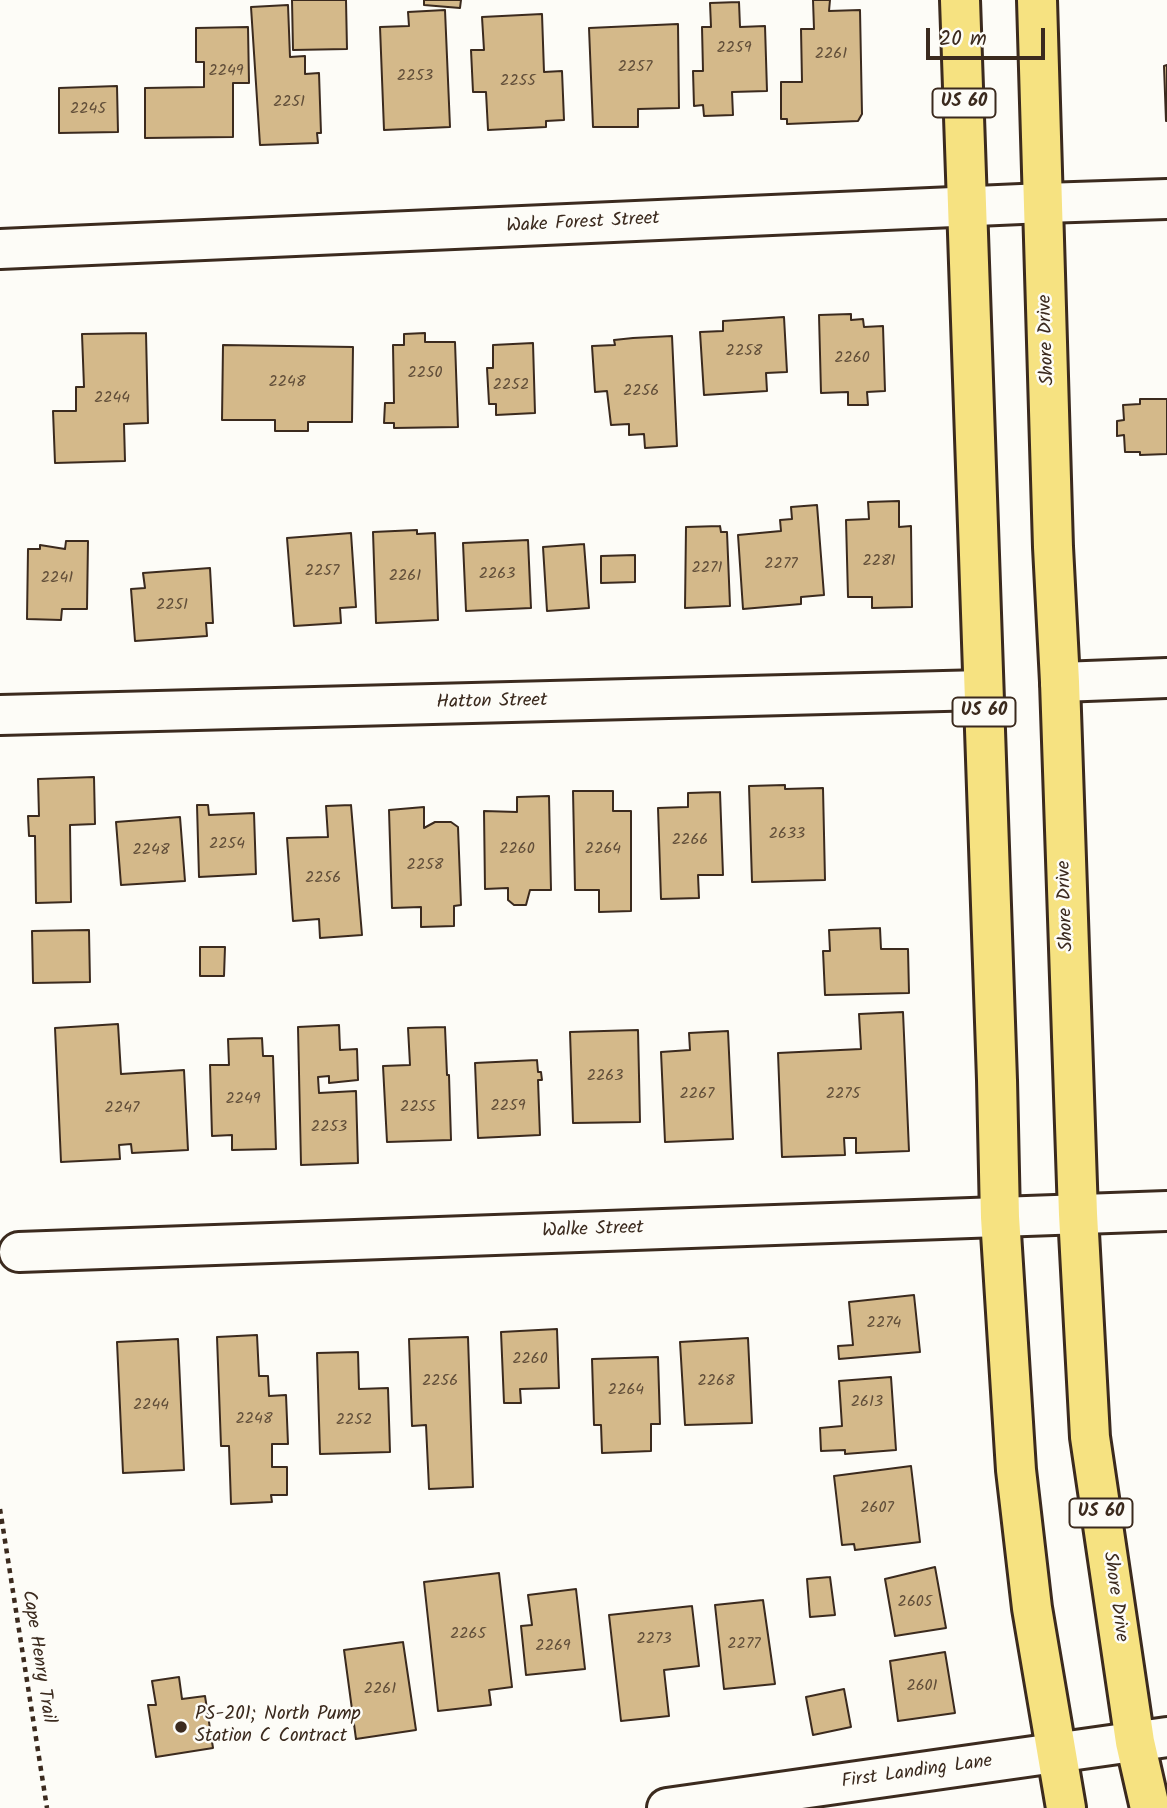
<!DOCTYPE html>
<html>
<head>
<meta charset="utf-8">
<style>
	body { margin:0 }
	#map { position:relative; width:1167px; height:1808px; overflow:hidden; background:#fdfcf7; font-family:Kalam,sans-serif }
	canvas { display:block }
	.scale { position:absolute; left:926px; top:28px; width:119px; height:32px; box-sizing:border-box; border:4px solid #3b2a1e; border-top:0; padding-left:9px; font-size:21px; line-height:24px; white-space:nowrap; color:#3b2a1e; -webkit-text-stroke:5px #fdfcf7; paint-order:stroke }
</style>
</head>
<body>
<div id="map">
<canvas width="1167" height="1808"></canvas>
<div class="scale">20 m</div>
</div>
<script>
const ctx = document.querySelector('canvas').getContext('2d');
ctx.lineJoin = 'round';
function paint(path, color) { ctx.fillStyle = color; ctx.fill(path, 'evenodd'); }
const toPath = rows => new Path2D(rows.map(r => 'M' + r).join(''));
function stroke(path, color, width, dash) { ctx.strokeStyle = color; ctx.lineWidth = width; ctx.lineCap = dash ? 'butt' : 'round'; ctx.setLineDash(dash || []); ctx.stroke(path); }
function drawText(font, color, halo, rows, align = 'center') {
  ctx.font = font + ' Kalam,sans-serif'; ctx.lineWidth = 5; ctx.setLineDash([]); ctx.textBaseline = 'middle'; ctx.strokeStyle = halo; ctx.fillStyle = color; for (const [text, x, y, turn = 0] of rows) {
    ctx.save(); ctx.translate(x, y); ctx.rotate((+turn || 0) * Math.PI / 180); ctx.textAlign = isNaN(turn) ? turn : align; if (halo) ctx.strokeText(text, 0, 0); ctx.fillText(text, 0, 0); ctx.restore();
  }
}
const building = toPath([
	[292,0,346,0,347,49,293,50,292,0],
	[424,0,461,0,460,8,424,5,424,0],
	[813,0,830,0,829,11,860,10,862,114,858,121,787,124,787,119,781,119,781,82,802,82,801,29,814,29,813,0],
	[739,2,740,27,765,26,767,91,732,92,733,115,704,116,703,105,694,106,693,71,703,71,702,27,711,27,710,3,739,2],
	[288,5,290,57,305,56,305,74,319,73,321,133,317,133,318,143,260,145,251,7,288,5],
	[445,10,450,127,384,130,380,27,409,26,408,12,445,10],
	[542,14,544,72,562,71,564,120,546,121,546,127,488,130,486,92,473,92,471,50,484,50,482,17,542,14],
	[678,24,679,108,638,109,638,127,593,127,589,28,678,24],
	[248,27,249,83,233,83,233,137,145,138,145,88,204,87,204,62,196,62,196,28,248,27],
	[1167,65,1167,121,1166,121,1164,66,1167,65],
	[117,86,118,132,59,133,59,88,117,86],
	[851,314,851,320,863,319,864,327,883,326,885,391,867,392,868,405,848,405,848,392,821,393,819,315,851,314],
	[784,317,787,372,766,373,767,391,704,395,700,332,723,331,723,321,784,317],
	[146,333,148,423,124,424,125,461,55,463,53,411,76,411,76,387,84,387,82,334,146,333],
	[425,333,425,342,455,342,458,427,394,428,394,423,384,423,385,403,394,403,393,345,404,345,404,334,425,333],
	[672,336,677,446,645,448,644,434,629,435,629,424,611,425,607,391,595,392,592,346,615,345,614,340,633,338,672,336],
	[533,343,535,413,496,415,496,404,489,404,487,368,493,368,493,345,533,343],
	[223,345,353,347,352,422,308,422,308,431,275,431,275,420,222,420,223,345],
	[1140,399,1167,399,1167,454,1140,455,1140,452,1125,452,1124,435,1117,436,1117,421,1124,420,1123,405,1140,404,1140,399],
	[899,501,899,527,911,526,912,607,872,608,872,597,848,597,846,520,869,519,868,502,899,501],
	[817,505,824,595,801,597,801,604,743,609,738,535,781,531,780,520,792,519,791,507,817,505],
	[720,526,721,532,727,532,730,606,685,608,686,527,720,526],
	[417,530,417,534,435,533,438,620,376,623,373,532,417,530],
	[351,533,356,607,340,608,341,623,294,626,287,538,351,533],
	[528,540,531,608,466,611,463,543,528,540],
	[66,541,88,541,87,609,62,609,61,620,27,619,28,549,40,549,40,545,65,549,66,541],
	[584,544,589,608,547,611,543,547,584,544],
	[635,555,635,582,601,583,601,556,635,555],
	[210,568,213,623,206,623,207,636,135,641,131,589,145,588,143,573,210,568],
	[94,777,95,824,70,825,71,902,36,903,35,836,29,836,28,816,39,816,38,779,94,777],
	[785,785,785,789,823,788,825,880,752,882,749,786,785,785],
	[573,791,613,791,613,811,631,811,631,911,599,912,599,890,575,890,573,791],
	[720,792,723,875,698,875,699,898,661,899,658,808,688,807,688,793,720,792],
	[549,796,551,890,530,890,526,905,514,905,508,900,508,888,485,889,484,811,517,812,517,797,549,796],
	[197,805,208,805,209,815,254,813,256,874,199,877,197,805],
	[351,805,362,935,320,938,319,919,293,921,287,838,328,837,326,806,351,805],
	[424,807,424,828,435,822,451,822,458,827,461,905,454,906,454,926,421,927,421,907,392,908,389,810,424,807],
	[180,817,185,881,121,885,116,822,180,817],
	[880,928,881,949,908,949,909,993,825,995,823,951,830,951,829,930,880,928],
	[89,930,90,982,33,983,32,931,89,930],
	[200,947,225,947,224,976,200,976,200,947],
	[903,1012,909,1151,856,1153,856,1138,844,1138,845,1155,782,1157,778,1053,861,1049,859,1014,903,1012],
	[118,1024,121,1074,184,1070,188,1150,132,1153,131,1144,119,1145,120,1159,61,1162,55,1028,118,1024],
	[339,1025,340,1050,357,1049,358,1080,329,1083,329,1076,318,1077,319,1093,356,1091,358,1163,301,1165,298,1027,339,1025],
	[445,1027,447,1075,449,1075,451,1140,387,1142,383,1066,410,1065,408,1028,445,1027],
	[638,1030,640,1122,573,1123,570,1032,638,1030],
	[728,1031,733,1139,665,1142,661,1052,690,1050,689,1033,728,1031],
	[262,1038,263,1056,273,1056,276,1149,232,1150,232,1135,212,1136,210,1065,229,1065,228,1039,262,1038],
	[537,1060,538,1072,541,1072,542,1080,538,1080,540,1135,478,1138,475,1063,537,1060],
	[914,1295,920,1352,839,1359,838,1346,853,1345,849,1302,914,1295],
	[557,1329,559,1388,520,1389,521,1403,504,1403,501,1332,557,1329],
	[257,1335,259,1376,268,1376,269,1396,286,1395,288,1444,272,1444,272,1467,287,1467,287,1495,271,1495,272,1502,231,1504,229,1446,221,1446,217,1337,257,1335],
	[468,1337,473,1487,429,1489,426,1425,412,1426,409,1339,468,1337],
	[748,1338,752,1423,685,1425,680,1342,748,1338],
	[178,1339,184,1470,123,1473,117,1342,178,1339],
	[358,1352,359,1389,388,1388,390,1452,320,1454,317,1353,358,1352],
	[658,1357,660,1424,651,1424,651,1451,602,1453,601,1425,594,1425,592,1359,658,1357],
	[891,1377,896,1450,845,1454,845,1450,821,1451,820,1428,842,1426,839,1381,891,1377],
	[911,1466,920,1542,855,1550,854,1544,842,1545,834,1476,911,1466],
	[935,1567,946,1628,895,1636,885,1579,935,1567],
	[499,1573,512,1687,489,1690,491,1705,438,1711,424,1582,499,1573],
	[830,1577,835,1615,810,1617,807,1579,830,1577],
	[576,1589,585,1669,526,1675,521,1626,532,1625,528,1595,576,1589],
	[763,1600,775,1684,724,1689,715,1605,763,1600],
	[692,1606,699,1666,664,1670,669,1716,621,1721,609,1615,692,1606],
	[403,1642,416,1730,356,1739,344,1650,403,1642],
	[945,1652,955,1713,898,1721,890,1661,945,1652],
	[179,1677,182,1699,205,1696,213,1748,156,1757,148,1705,156,1705,152,1681,179,1677],
	[844,1689,851,1727,813,1735,806,1697,844,1689]
]);
paint(building, '#d4b98a');
stroke(building, '#3b2a1e', 2);
const minor = toPath([
	[0,249,1044,203,1167,199],
	[1060,682,1167,678],
	[0,715,983,690],
	[19,1252,1167,1211],
	[667,1808,1167,1737]
]);
const trunk = toPath([
	[960,0,997,1080,1000,1217,1016,1470,1032,1608,1066,1808],
	[1037,0,1053,547,1060,682,1078,1214,1090,1437,1135,1742,1150,1808]
]);
stroke(minor, '#3b2a1e', 44);
stroke(trunk, '#3b2a1e', 44);
stroke(toPath([
	[0,1509,47,1808]
]), '#3b2a1e', 4.5, [5, 5]);
stroke(minor, '#fdfcf7', 38);
stroke(trunk, '#f6e281', 38);
for (const [x, y, r, color] of [
	[181,1727,7,"#3b2a1e"]
]) { const dot = new Path2D(); dot.arc(x, y, r, 0, 2 * Math.PI); ctx.fillStyle = color; ctx.fill(dot); stroke(dot, '#fdfcf7', 2.5); }
drawText('16px', '#614e39', null, [
	["2259",734,49],
	["2261",831,55],
	["2257",635,68],
	["2249",226,72],
	["2253",415,77],
	["2255",518,82],
	["2251",289,103],
	["2245",88,110],
	["2258",744,352],
	["2260",852,359],
	["2250",425,374],
	["2248",287,383],
	["2252",511,386],
	["2256",641,392],
	["2244",112,399],
	["2281",879,562],
	["2277",781,565],
	["2271",707,569],
	["2257",322,572],
	["2263",497,575],
	["2261",405,577],
	["2241",57,579],
	["2251",172,606],
	["2633",787,835],
	["2266",690,841],
	["2254",227,845],
	["2260",517,850],
	["2264",603,850],
	["2248",151,851],
	["2258",425,866],
	["2256",323,879],
	["2263",605,1077],
	["2267",697,1095],
	["2275",843,1095],
	["2249",243,1100],
	["2259",508,1107],
	["2255",418,1108],
	["2247",122,1109],
	["2253",329,1128],
	["2274",884,1324],
	["2260",530,1360],
	["2256",440,1382],
	["2268",716,1382],
	["2264",626,1391],
	["2613",867,1403],
	["2244",151,1406],
	["2248",254,1420],
	["2252",354,1421],
	["2607",877,1509],
	["2605",915,1603],
	["2265",468,1635],
	["2273",654,1640],
	["2277",744,1645],
	["2269",553,1647],
	["2601",922,1687],
	["2261",380,1690]
]);
for (const [x, y, w] of [
	[964,103,63],
	[984,712,63],
	[1101,1513,63]
]) { const box = new Path2D(); box.roundRect(x - w / 2, y - 14.5, w, 29, 5); ctx.fillStyle = '#fdfcf7'; ctx.fill(box); stroke(box, '#3b2a1e', 2); }
drawText('bold 18px', '#3b2a1e', null, [
	["US 60",964,103],
	["US 60",984,712],
	["US 60",1101,1513]
]);
drawText('19px', '#3b2a1e', '#fdfcf7', [
	["Wake Forest Street",583,224,-3],
	["Shore Drive",1048,340,-92],
	["Hatton Street",492,703,-1],
	["Shore Drive",1067,906,-92],
	["Walke Street",593,1231,-2],
	["Shore Drive",1114,1597,82],
	["Cape Henry Trail",37,1657,81],
	["First Landing Lane",917,1773,-8]
]);
drawText('19px', '#3b2a1e', '#fdfcf7', [
	["PS-201; North Pump",195,1716],
	["Station C Contract",195,1738]
], 'left');
</script>
</body>
</html>
